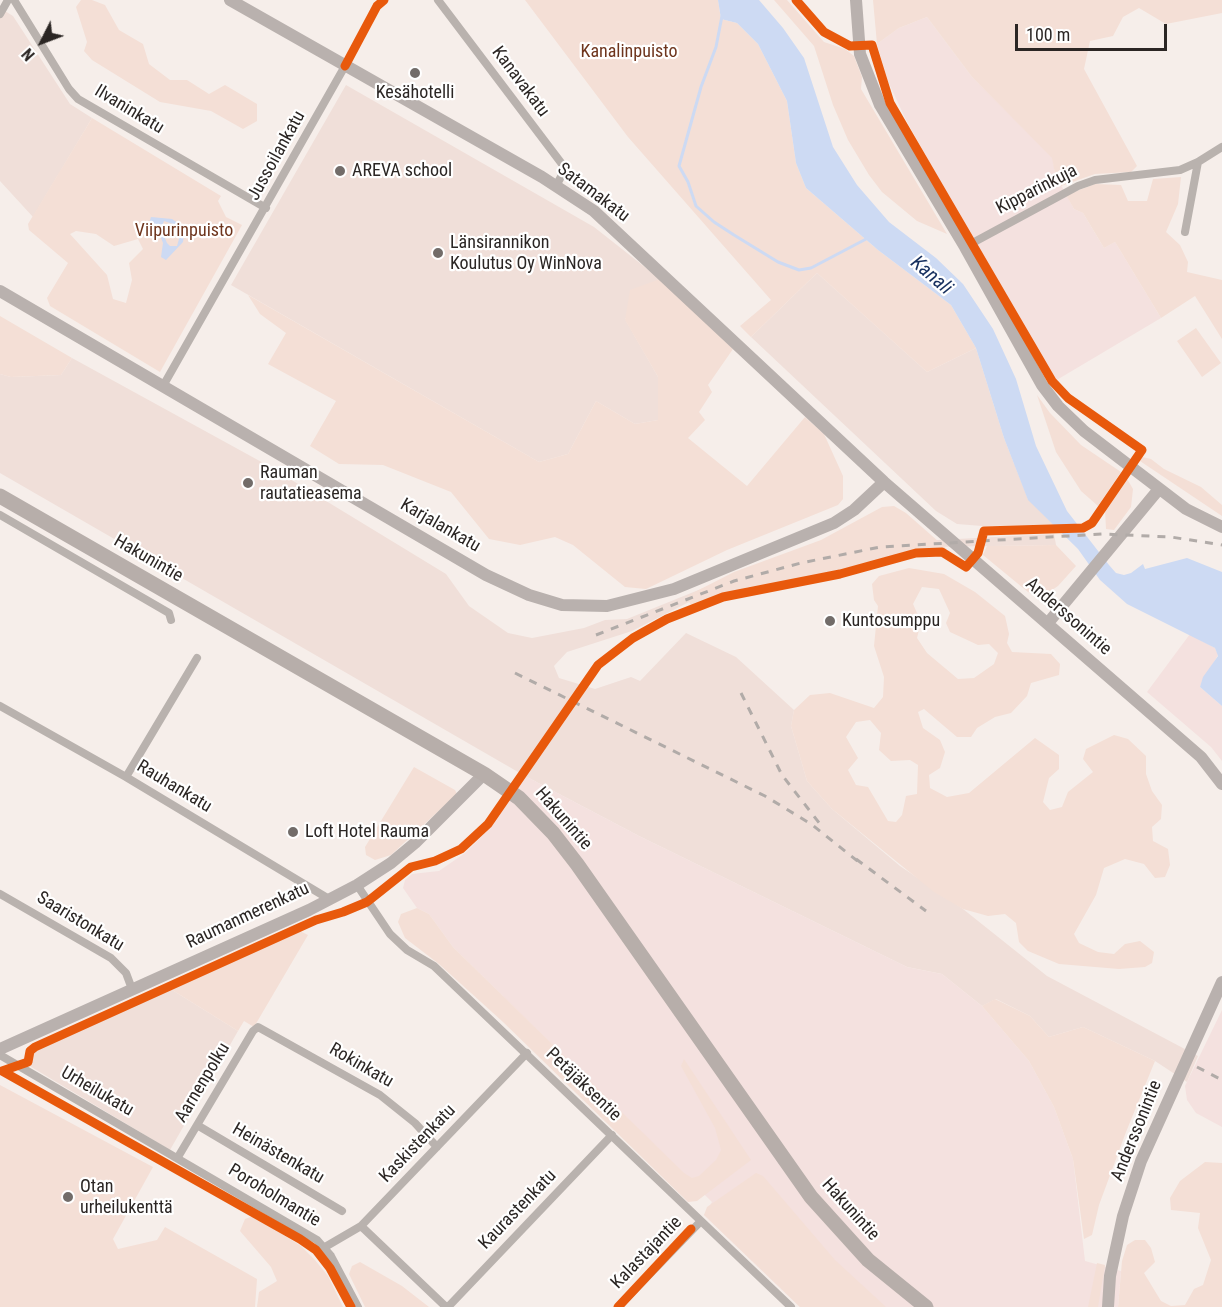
<!DOCTYPE html>
<html>
<head>
<meta charset="utf-8">
<style>
	body { margin:0 }
	#map { position:relative; width:1222px; height:1307px; overflow:hidden; background:#f6eeea; font-family:"Roboto Condensed",sans-serif }
	canvas { display:block }
	.north { position:absolute; left:12px; top:12px; width:60px; height:60px; -webkit-text-stroke:4px #fff; paint-order:stroke; rotate:228deg; font-size:16px; font-weight:700; line-height:24px; text-align:center; color:#2b2624 }
	.north::after { content:''; display:block; margin:auto; width:21px; height:27px; background:#2b2624; clip-path:polygon(50% 0,100% 100%,50% 72%,0 100%) }
	.scale { position:absolute; left:1015px; top:24px; width:152px; height:27px; box-sizing:border-box; border:3px solid #2b2624; border-top:0; padding-left:8px; font-size:18px; line-height:21px; white-space:nowrap; color:#2b2624; -webkit-text-stroke:4px #fff; paint-order:stroke }
</style>
</head>
<body>
<div id="map">
<canvas width="1222" height="1307"></canvas>
<div class="north">N</div>
<div class="scale">100 m</div>
</div>
<script>
const ctx = document.querySelector('canvas').getContext('2d');
ctx.lineJoin = 'round';
function paint(path, color) { ctx.fillStyle = color; ctx.fill(path, 'evenodd'); }
const toPath = rows => new Path2D(rows.map(r => 'M' + r).join(''));
function stroke(path, color, width, dash) { ctx.strokeStyle = color; ctx.lineWidth = width; ctx.lineCap = dash ? 'butt' : 'round'; ctx.setLineDash(dash || []); ctx.stroke(path); }
function drawText(font, color, halo, rows, align = 'center') {
  ctx.font = font + ' "Roboto Condensed",sans-serif'; ctx.lineWidth = 4.5; ctx.setLineDash([]); ctx.textBaseline = 'middle'; ctx.strokeStyle = halo; ctx.fillStyle = color; for (const [text, x, y, turn = 0] of rows) {
    ctx.save(); ctx.translate(x, y); ctx.rotate((+turn || 0) * Math.PI / 180); ctx.textAlign = isNaN(turn) ? turn : align; if (halo) ctx.strokeText(text, 0, 0); ctx.fillText(text, 0, 0); ctx.restore();
  }
}
paint(toPath([
	[0,8,13,16,70,104,92,118,33,217,0,181],
	[346,85,594,227,660,279,625,319,658,377,658,420,635,424,596,401,568,454,539,462,231,285],
	[817,273,927,372,976,348,1004,438,1028,499,1054,525,982,526,957,524,936,511,751,337],
	[72,358,267,465,446,574,469,606,508,633,532,638,584,628,605,620,627,619,733,576,938,540,1054,534,1056,545,932,547,888,551,693,600,632,631,567,652,554,666,559,678,595,689,631,677,640,681,686,633,736,657,794,710,791,726,807,781,832,809,900,866,963,909,1047,976,1198,1056,1187,1082,1155,1061,1083,1027,1049,1037,1030,1016,996,999,982,1006,942,974,907,967,639,836,525,776,0,473,0,374,11,377,61,375],
	[169,988,238,1031,170,1150,28,1065,36,1050]
]), '#f0dfd9');
paint(toPath([
	[927,17,972,77,1053,158,1055,174,1074,209,1083,213,1104,248,1115,242,1161,318,1055,381,978,249,906,120,887,79,877,44,899,28],
	[1190,634,1215,648,1218,655,1200,687,1222,706,1222,761,1211,747,1147,692],
	[525,776,639,836,907,967,942,974,982,1006,1029,1061,1054,1107,1073,1159,1085,1261,1121,1271,1118,1307,800,1307,704,1215,712,1202,453,947,429,914,417,908,403,888,405,880,412,874,439,871,465,853,490,828],
	[1222,1010,1222,1127,1196,1113,1187,1100,1185,1086]
]), '#f4e1df');
paint(toPath([
	[81,0,92,0,105,5,119,30,143,44,149,64,170,80,187,80,209,94,225,85,257,104,257,121,243,129,211,111,160,102,92,60,84,51,87,42,76,7],
	[525,0,718,0,721,19,737,23,758,44,787,101,796,163,806,188,878,250,951,305,976,348,927,372,817,273,751,337,740,326,771,300,628,137],
	[774,0,787,0,824,42,845,49,854,56,862,77,861,89,947,234,917,221,882,192,869,175,848,140,833,105,814,46],
	[873,0,1222,0,1222,13,1166,24,1139,8,1123,17,1113,36,1090,41,1084,69,1137,166,1131,172,1095,174,1061,186,1055,174,1052,158,972,77,927,17,899,28,877,44],
	[92,118,221,196,218,201,226,217,242,225,160,372,50,306,47,298,68,263,29,230,28,224],
	[76,231,96,234,114,246,138,239,143,249,129,263,132,280,126,303,113,299,107,275,70,234],
	[1181,177,1178,204,1166,232,1180,245,1188,262,1187,272,1222,280,1222,339,1195,296,1161,318,1115,242,1104,248,1083,213,1074,209,1066,195,1095,184,1121,185,1128,201,1147,201,1153,179],
	[660,279,733,349,708,385,712,392,699,412,705,420,688,438,747,486,805,417,824,434,843,476,843,499,838,505,727,550,646,589,625,587,573,545,555,537,520,545,489,539,451,492,383,465,339,464,310,446,336,401,268,364,286,333,260,314,248,295,539,462,568,454,596,401,635,424,658,420,658,377,625,320,630,290],
	[0,316,72,358,61,375,11,377,0,374],
	[1196,328,1221,363,1202,377,1177,341],
	[1037,395,1050,413,1081,445,1121,472,1098,506,1081,491,1056,452],
	[1142,457,1151,459,1164,469,1201,487,1222,505,1222,516,1137,459],
	[1126,477,1133,489,1131,507,1114,530,1106,529,1105,510],
	[894,506,906,513,947,549,929,549,808,579,748,587,691,606,687,596,734,572,821,540,882,507],
	[1056,545,1076,566,1058,586,1040,598,1028,592,983,555,987,546],
	[909,568,944,574,975,592,1005,616,1009,634,1007,643,1012,652,1051,654,1060,664,1059,675,1031,683,1027,696,1011,713,995,717,977,728,971,737,957,737,924,709,918,712,923,728,940,740,945,752,940,768,929,775,930,788,947,797,969,793,1035,738,1059,755,1059,769,1049,778,1043,802,1050,810,1062,807,1068,792,1093,772,1083,759,1086,749,1114,735,1128,739,1146,756,1146,774,1152,791,1162,805,1161,819,1152,827,1153,841,1168,849,1170,865,1165,877,1155,878,1144,864,1125,859,1104,868,1096,895,1074,934,1079,943,1098,952,1114,954,1125,944,1140,941,1154,952,1152,963,1145,967,1119,969,1059,964,1028,951,1019,942,1016,923,1005,914,988,916,963,909,934,892,832,809,807,781,791,726,794,710,810,695,830,693,874,708,883,697,884,677,874,646,878,606,874,600,872,584,879,576],
	[922,587,939,589,950,613,946,623,950,632,978,645,989,644,998,653,994,664,974,678,958,679,927,653,917,638,921,622,913,604],
	[870,720,881,733,879,750,891,761,910,760,918,765,917,794,906,796,902,815,896,822,888,821,868,787,856,785,848,770,858,758,846,737,856,722],
	[414,767,455,790,457,794,391,855,375,860,366,855,365,847],
	[417,908,429,914,453,947,684,1173,692,1178,699,1176,716,1160,721,1150,715,1128,681,1066,684,1059,751,1160,697,1201,688,1202,503,1022,439,964,405,938,398,922,401,914],
	[300,931,308,935,254,1027,244,1021,238,1031,169,988],
	[995,999,1030,1016,1049,1037,1083,1027,1155,1061,1126,1132,1099,1205,1092,1235,1084,1239,1073,1159,1054,1107,1029,1061,982,1006],
	[0,1085,153,1167,113,1239,118,1249,157,1240,165,1227,257,1279,255,1307,0,1307],
	[1205,1162,1222,1163,1222,1307,1118,1307,1122,1261,1127,1245,1135,1240,1145,1240,1151,1248,1155,1262,1144,1273,1161,1301,1171,1306,1185,1305,1194,1289,1203,1285,1211,1260,1198,1228,1200,1213,1171,1210,1170,1198,1180,1181],
	[756,1173,763,1176,835,1260,886,1307,800,1307,704,1215,707,1207],
	[253,1216,301,1246,315,1260,328,1276,343,1307,257,1307,259,1292,277,1281,271,1267,240,1231,245,1219],
	[360,1262,402,1286,429,1307,365,1307,349,1274,352,1266],
	[1097,1263,1105,1265,1098,1307,1088,1307]
]), '#f4dfd6');
paint(toPath([
	[718,0,759,0,783,28,804,58,833,147,857,185,889,222,936,258,963,284,993,329,1016,379,1036,446,1067,511,1109,565,1116,573,1124,575,1131,573,1143,564,1145,569,1187,558,1222,572,1222,706,1200,687,1203,677,1218,656,1215,648,1127,604,1100,580,1078,549,1028,500,1004,438,976,348,951,305,878,250,806,188,796,163,787,101,758,44,737,23,721,19],
	[151,217,172,219,185,228,183,242,166,260,161,257,163,243,159,233,149,223],
	[164,221,179,226,181,232,177,246,170,246,167,243,161,229]
]), '#cddaf3');
stroke(toPath([
	[722,16,716,47,701,87,679,166,688,182,696,206,714,222,734,235,778,262,799,270,811,268,868,238]
]), '#cddaf3', 3);
stroke(toPath([
	[14,0,69,89,78,99,266,208],
	[438,0,562,164,563,173,556,186],
	[0,14,8,0],
	[1185,232,1198,162,1222,147],
	[965,247,1078,186,1095,180,1180,170,1198,162],
	[163,386,345,66],
	[0,515,169,613,171,620],
	[0,706,126,777,329,899],
	[126,777,197,658],
	[357,885,390,934,407,950,434,966,791,1307],
	[0,894,111,958,126,973,132,989],
	[0,1055,317,1240,331,1256,358,1307],
	[197,1125,342,1211],
	[178,1157,253,1031,258,1027,380,1095,415,1123,437,1147],
	[361,1226,446,1307],
	[325,1247,361,1226,527,1053],
	[448,1307,612,1135],
	[618,1307,700,1222]
]), '#b9b2ae', 8);
stroke(toPath([
	[230,0,542,177,594,211,884,482,1201,757,1222,784],
	[856,0,860,54,880,105,965,247,1042,385,1058,406,1084,431,1186,509,1222,527],
	[0,291,486,575,529,595,562,605,607,606,674,589,834,523,854,510,884,482],
	[1048,623,1159,489],
	[0,1049,309,910,357,885,391,863,415,843,484,774],
	[1108,1307,1110,1276,1123,1216,1141,1161,1222,982]
]), '#b9b1ae', 12);
stroke(toPath([
	[0,496,484,774,519,798,553,833,577,864,811,1197,868,1260,926,1307]
]), '#b7aeaa', 15);
stroke(toPath([
	[596,635,734,581,801,563,880,547,1102,534,1171,537,1222,545],
	[515,673,765,796,811,824,860,863],
	[741,693,782,775,820,824],
	[856,859,926,911],
	[1197,1067,1222,1080]
]), '#b1aba8', 3, [8, 8]);
stroke(toPath([
	[345,66,377,6,384,0],
	[2,1071,28,1062,30,1051,35,1047,316,920,343,912,367,902,411,867,435,861,461,849,488,824,598,665,633,638,667,619,723,597,840,574,916,553,942,552,966,567,978,553,984,531,1083,528,1092,523,1142,450,1068,398,1052,381,890,103,872,45,850,46,824,32,796,0],
	[2,1071,300,1239,316,1250,330,1268,351,1307],
	[618,1307,691,1229]
]), '#e8590c', 9);
for (const [x, y, r, color] of [
	[415,73,6,"#726c69"],
	[340,171,6,"#726c69"],
	[438,253,6,"#726c69"],
	[248,483,6,"#726c69"],
	[830,621,6,"#726c69"],
	[293,832,6,"#726c69"],
	[68,1197,6,"#726c69"]
]) { const dot = new Path2D(); dot.arc(x, y, r, 0, 2 * Math.PI); ctx.fillStyle = color; ctx.fill(dot); stroke(dot, '#fff', 2); }
drawText('18px', '#6e351d', '#fff', [
	["Kanalinpuisto",629,52],
	["Viipurinpuisto",184,231]
]);
drawText('18px', '#2b2624', '#fff', [
	["Kanavakatu",520,82,53],
	["Ilvaninkatu",129,110,31],
	["Jussoilankatu",277,156,-61],
	["Kipparinkuja",1037,190,-27],
	["Satamakatu",593,193,37],
	["Karjalankatu",440,526,30],
	["Hakunintie",148,559,30],
	["Anderssonintie",1068,617,41],
	["Rauhankatu",174,787,31],
	["Hakunintie",563,819,49],
	["Raumanmerenkatu",248,916,-25],
	["Saaristonkatu",80,922,31],
	["Rokinkatu",361,1066,30],
	["Aarnenpolku",203,1083,-59],
	["Petäjäksentie",583,1085,44],
	["Urheilukatu",97,1092,30],
	["Anderssonintie",1137,1131,-68],
	["Kaskistenkatu",418,1144,-46],
	["Heinästenkatu",278,1154,30],
	["Poroholmantie",274,1196,31],
	["Kaurastenkatu",518,1210,-46],
	["Hakunintie",850,1210,48],
	["Kalastajantie",647,1253,-46]
]);
drawText('18px', '#2b2624', '#fff', [
	["Kesähotelli",415,93,"center"],
	["AREVA school",352,171],
	["Länsirannikon",450,243],
	["Koulutus Oy WinNova",450,264],
	["Rauman",260,473],
	["rautatieasema",260,494],
	["Kuntosumppu",842,621],
	["Loft Hotel Rauma",305,832],
	["Otan",80,1187],
	["urheilukenttä",80,1208]
], 'left');
drawText('italic 20px', '#17305f', '#fff', [
	["Kanali",931,276,41]
]);
</script>
</body>
</html>
